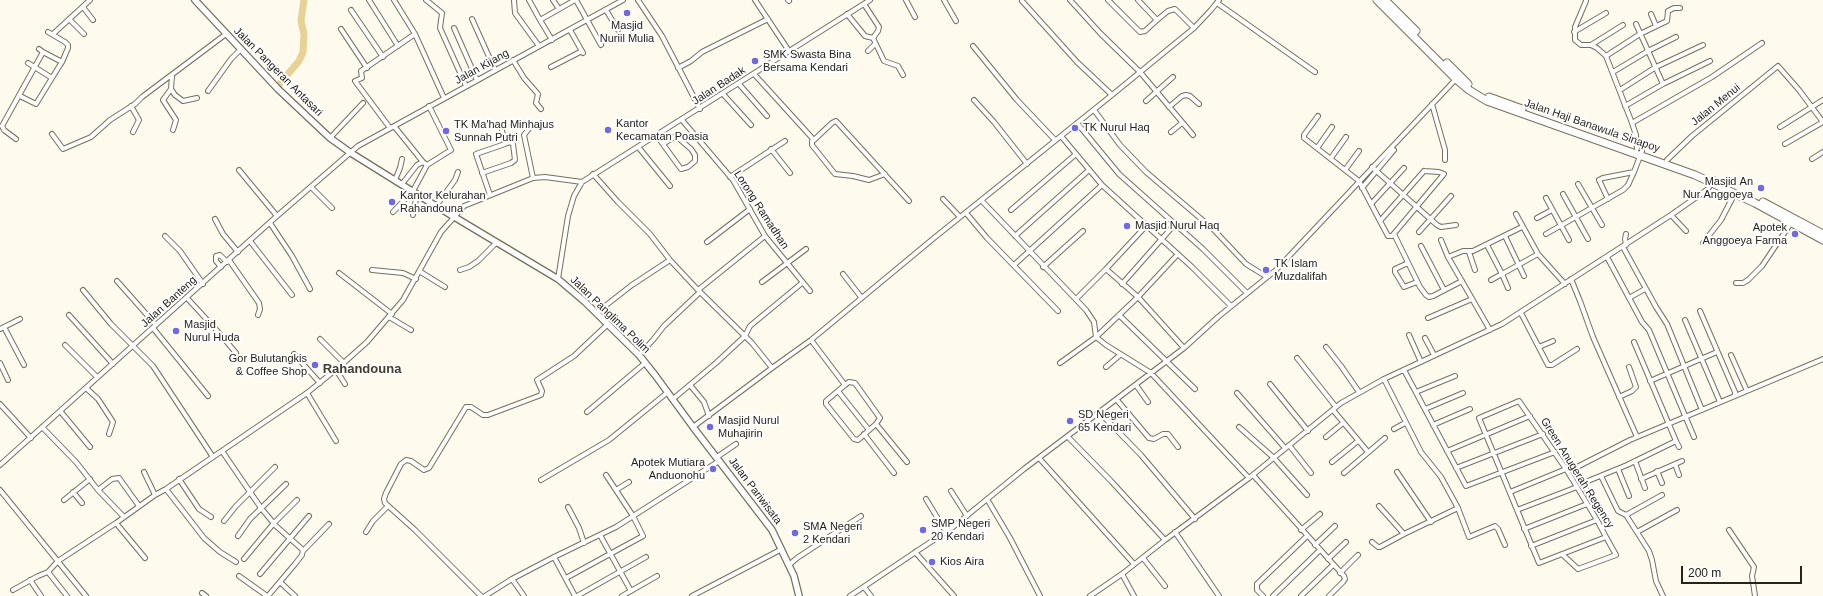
<!DOCTYPE html>
<html>
<head>
<meta charset="utf-8">
<style>
	body { margin:0 }
	#map { position:relative; width:1823px; height:596px; overflow:hidden; background:#fffaee; font-family:Arial,sans-serif }
	canvas { display:block }
	.scale { position:absolute; left:1681px; top:566px; width:121px; height:18px; box-sizing:border-box; border:2px solid #25231b; border-top:0; padding-left:5px; font-size:12px; line-height:14px; white-space:nowrap; color:#25231b; -webkit-text-stroke:3px #fff; paint-order:stroke }
</style>
</head>
<body>
<div id="map">
<canvas width="1823" height="596"></canvas>
<div class="scale">200 m</div>
</div>
<script>
const ctx = document.querySelector('canvas').getContext('2d');
ctx.lineJoin = 'round';
const toPath = rows => new Path2D(rows.map(r => 'M' + r).join(''));
function stroke(path, color, width, dash) { ctx.strokeStyle = color; ctx.lineWidth = width; ctx.lineCap = dash ? 'butt' : 'round'; ctx.setLineDash(dash || []); ctx.stroke(path); }
function drawText(font, color, halo, rows, align = 'center') {
  ctx.font = font + ' Arial,sans-serif'; ctx.lineWidth = 4; ctx.setLineDash([]); ctx.textBaseline = 'middle'; ctx.strokeStyle = halo; ctx.fillStyle = color; for (const [text, x, y, turn = 0] of rows) {
    ctx.save(); ctx.translate(x, y); ctx.rotate((+turn || 0) * Math.PI / 180); ctx.textAlign = isNaN(turn) ? turn : align; if (halo) ctx.strokeText(text, 0, 0); ctx.fillText(text, 0, 0); ctx.restore();
  }
}
stroke(toPath([
	[277,87,299,61,303,52,304,34,301,21,304,0]
]), '#e7d194', 7);
const street = toPath([
	[369,0,398,46],
	[394,0,415,34,444,98],
	[426,0,442,13,440,28,466,86],
	[514,0,515,13,539,46],
	[529,0,540,20],
	[553,0,559,9],
	[576,0,601,45],
	[638,0,662,36,700,109],
	[755,0,789,51],
	[788,0,789,1],
	[906,0,915,17],
	[944,0,956,21],
	[1070,0,1101,34,1140,72,1193,135],
	[1108,0,1140,32,1145,31,1157,20],
	[1138,0,1157,20,1168,11,1175,9,1194,28],
	[1022,1,1077,62,1112,95],
	[1586,1,1575,27,1575,40,1581,45,1591,45,1597,48,1606,56,1632,123,1636,135,1637,149],
	[1217,3,1315,72],
	[864,4,879,27,878,31,873,38],
	[83,7,93,20],
	[351,10,383,57],
	[606,10,618,30],
	[847,14,865,36,873,38,884,61,898,66,903,75],
	[1651,14,1656,26],
	[69,19,84,34],
	[472,19,495,70],
	[1636,24,1663,84],
	[454,28,477,80],
	[341,29,367,68],
	[570,30,583,53],
	[48,32,65,42,68,45,68,48,62,62],
	[1574,32,1606,13],
	[53,34,90,0],
	[552,40,540,20,575,0],
	[1591,45,1623,25],
	[973,46,1017,100,1055,140],
	[868,51,875,44],
	[1606,56,1640,34,1667,21,1668,11,1674,8,1680,8],
	[513,60,524,78,538,94,536,103,541,109],
	[28,63,52,78],
	[551,67,582,51],
	[678,68,691,61,702,52,768,19],
	[1613,72,1648,51,1676,37],
	[754,74,814,140,812,141,812,145,835,174,853,176,869,180,885,174],
	[172,76,171,89,163,100,176,120,173,130],
	[739,84,767,116],
	[171,89,175,95,183,101,197,98],
	[1620,90,1656,67,1703,45],
	[208,91,231,59,240,50],
	[723,94,751,125],
	[20,96,36,104,60,65,62,62,43,52],
	[974,100,994,122,1027,164],
	[1146,101,1173,77],
	[1432,104,1445,150,1445,160],
	[131,106,139,120,133,132],
	[1625,106,1663,84,1710,61],
	[1169,107,1182,96,1186,95,1190,96,1199,104],
	[1094,110,1120,145,1146,172,1213,229,1246,264,1267,277],
	[1318,116,1304,135,1304,138,1359,181,1380,221],
	[682,120,733,180,765,236,810,291],
	[1077,123,1119,174,1203,249,1247,293],
	[1632,123,1712,77,1762,43],
	[532,125,524,135,533,178],
	[394,126,423,162],
	[1780,127,1823,100],
	[390,128,355,81,362,78,361,71,415,34],
	[1171,132,1182,123],
	[52,134,63,149,91,137,110,120,135,104,142,97,226,34],
	[657,136,681,169,688,167,695,161,695,155,691,149,677,137,674,137,663,144],
	[1061,136,1102,185,1192,267,1231,306],
	[330,138,363,103],
	[16,139,4,130,2,126,43,52,39,49],
	[814,140,832,123,836,121,909,201],
	[1785,144,1823,122],
	[639,148,670,186],
	[1317,148,1332,127],
	[771,149,790,173],
	[1331,158,1346,137],
	[1812,159,1823,152],
	[1667,160,1692,136,1778,66,1799,90,1823,122],
	[1372,167,1437,225,1441,227,1456,225],
	[239,170,277,216],
	[1345,170,1359,151],
	[1424,171,1439,172,1444,174,1392,236,1388,236,1380,221,1424,171],
	[482,173,511,163,515,160,513,144,510,142,505,144],
	[593,174,618,202,650,234,670,260,698,290,752,343,772,368,811,340,934,238,1112,95,1194,28,1211,10,1219,0],
	[730,177,785,141],
	[395,180,400,168,402,159],
	[402,184,417,165,423,162,427,165,451,150,429,106],
	[1578,184,1602,225],
	[311,187,332,208],
	[1362,188,1394,150],
	[1563,194,1588,239],
	[490,195,476,154,505,144,501,126],
	[1546,198,1569,240],
	[943,199,960,217],
	[1608,199,1599,180,1603,178,1634,172,1642,151],
	[982,201,1086,310,1094,322,1096,337,1060,363],
	[1371,204,1404,168],
	[436,206,455,180,458,172],
	[1011,210,1076,154],
	[393,212,413,191,427,165],
	[966,213,987,238,1058,311],
	[1516,214,1538,254,1565,284],
	[413,215,417,194],
	[1671,215,1686,231],
	[1537,218,1552,210],
	[215,219,223,234,238,252],
	[270,223,292,256,310,289],
	[1419,232,1451,196],
	[1394,234,1420,287,1426,295,1429,297,1433,296,1462,281],
	[1546,234,1623,190,1628,185,1634,172],
	[1626,234,1625,239,1626,245],
	[165,236,180,251,203,284],
	[1015,236,1089,170],
	[1505,236,1524,276],
	[1441,240,1448,257],
	[250,241,292,295],
	[707,242,750,209],
	[1703,243,1721,220,1735,193],
	[1487,245,1502,274,1491,280],
	[1421,246,1444,290],
	[1623,247,1656,307,1667,324,1702,410],
	[1469,252,1475,270],
	[1178,254,1138,297,1096,337,1106,345,1151,373,1249,478,1341,403,1384,379,1502,324,1671,215,1708,189,1714,179],
	[1607,257,1642,322,1649,330,1694,437],
	[229,260,259,303,260,309,258,315],
	[1408,263,1395,269,1395,272,1404,287,1417,282],
	[1014,265,1102,185],
	[221,267,216,261,216,256,220,255,227,262],
	[1043,267,1083,231],
	[1106,269,1138,297,1184,348],
	[372,270,403,273,416,279],
	[460,270,469,267,478,261,496,243],
	[419,271,445,287],
	[339,273,392,314],
	[843,274,861,297],
	[558,279,568,216,574,196,582,182,870,0],
	[1571,279,1580,301,1593,337,1637,437],
	[117,281,156,325],
	[762,282,806,249],
	[1736,283,1743,283,1748,280,1762,266,1791,223],
	[1122,284,1175,224],
	[1508,288,1502,274,1538,254],
	[83,290,111,324,153,366,213,457],
	[698,290,765,236],
	[187,298,221,335,236,353],
	[1629,298,1645,289],
	[1076,299,1106,269,1146,226],
	[1700,311,1735,392,1735,395],
	[596,313,632,285,670,260],
	[1521,313,1548,365,1552,365,1577,349],
	[69,315,113,364],
	[1119,315,1195,389],
	[389,317,411,330],
	[1428,318,1472,299],
	[1685,320,1720,402],
	[4,327,24,365],
	[153,328,208,396],
	[0,329,20,319],
	[1490,330,1448,257,1463,251,1473,251,1522,227],
	[1409,335,1421,362],
	[1425,338,1434,355],
	[320,339,344,363],
	[811,340,845,385,826,401,826,404,854,439,858,440,876,424,880,418,855,383,849,382,845,385],
	[65,345,97,377],
	[1326,347,1341,366,1359,392],
	[1539,347,1553,341],
	[294,354,320,383],
	[639,355,653,340,664,326,700,292],
	[1731,355,1747,391],
	[1297,358,1336,407],
	[0,363,8,380],
	[1106,367,1120,355],
	[336,370,345,384],
	[1404,370,1466,486,1555,452],
	[1384,379,1421,452,1441,477,1458,508,1469,537,1495,526,1498,529,1505,545],
	[1650,381,1717,352],
	[1270,384,1308,431],
	[690,385,704,402,709,416],
	[1136,385,1148,402],
	[86,388,98,399,113,422,109,434],
	[838,391,869,430],
	[1416,392,1455,376],
	[307,393,336,441],
	[1237,393,1285,448],
	[1619,397,1632,391,1636,387,1629,367],
	[673,399,716,363,745,336,750,326,802,283],
	[1117,400,1149,438,1154,439,1163,434,1168,434,1178,447],
	[0,404,31,438],
	[1425,409,1463,393],
	[1333,410,1368,452],
	[61,412,90,447],
	[587,412,645,363],
	[1100,413,1141,455,1195,519],
	[876,424,907,462],
	[1433,425,1470,409],
	[42,427,76,462,98,490],
	[693,427,772,368],
	[1239,427,1274,458,1307,495],
	[1394,429,1405,423],
	[864,434,894,473],
	[1068,437,1111,481,1165,540,1249,478],
	[1326,437,1343,423],
	[1676,441,1679,447],
	[1289,445,1311,473],
	[222,451,261,508,276,526,303,550,302,555,295,564,268,596],
	[1447,451,1530,416],
	[717,457,736,444],
	[1039,458,1134,564],
	[1635,461,1645,488],
	[1332,462,1358,441],
	[1675,464,1679,475],
	[0,465,277,216,358,146,623,0],
	[1456,468,1543,434],
	[1618,469,1629,496],
	[1657,471,1662,483],
	[144,472,155,495],
	[1397,472,1431,522],
	[1344,473,1385,438],
	[1253,475,1344,576,1345,579,1343,582,1329,596],
	[1601,476,1618,511,1626,515],
	[179,479,199,509,211,517],
	[1641,479,1682,461],
	[541,480,609,440,668,392],
	[1583,483,1627,465,1676,441,1634,342],
	[166,489,204,538,220,552,236,562],
	[0,490,86,596],
	[616,490,629,482],
	[951,491,967,516],
	[73,492,82,503],
	[1510,492,1566,469],
	[1662,495,1626,515,1649,551,1652,560,1656,581,1663,596],
	[926,499,946,532],
	[987,499,1010,538,1040,596],
	[64,500,90,479],
	[1379,506,1404,534,1458,508],
	[568,507,579,528,584,543],
	[1517,510,1577,487],
	[1600,514,1575,469,1577,467,1630,440,1823,359],
	[124,517,98,490,112,479,119,478,139,506],
	[224,521,236,506,275,467],
	[116,523,145,558],
	[1524,529,1587,504],
	[1301,530,1320,514],
	[1729,530,1754,567,1752,576,1755,596],
	[366,532,373,521,388,506],
	[1175,532,1219,596],
	[1637,532,1677,510],
	[600,535,631,591],
	[238,536,250,519,286,484],
	[1372,542,1378,547,1380,547,1404,534],
	[1315,545,1335,526],
	[1531,546,1597,520],
	[303,551,329,524],
	[915,552,954,596],
	[1563,555,1578,569,1616,555,1606,537,1597,520,1566,469,1519,401,1479,418,1539,563,1606,537],
	[554,557,575,596],
	[1143,558,1165,586],
	[244,559,274,523,297,500],
	[1328,559,1346,542],
	[789,565,797,558,861,516],
	[48,572,67,596],
	[1340,573,1358,555],
	[260,574,309,516],
	[1122,574,1134,596],
	[239,576,267,596],
	[566,578,643,536,633,516,606,475],
	[512,579,524,596],
	[30,580,41,596],
	[280,582,295,596],
	[864,587,871,596],
	[13,590,38,576,48,572,58,561,116,523,155,495,166,489,307,393,339,367,367,342,403,300,441,232,464,206,533,178,545,177,582,182],
	[202,593,206,596],
	[481,596,415,530,385,503,384,499,386,493,401,464,406,460,411,461,424,470,429,468,466,407,471,407,483,415,488,415,541,395,542,391,537,380,574,356,608,324],
	[485,596,512,579,554,557,616,527,719,461],
	[577,596,646,557],
	[622,596,657,576],
	[692,596,782,549],
	[850,596,953,527,1024,469,1184,348,1218,317,1276,270,1456,79],
	[1090,596,1122,574,1165,540],
	[1263,596,1257,590,1257,584,1307,536],
	[1273,596,1320,550],
	[1301,596,1333,565]
]);
const secondary = toPath([
	[195,0,278,89,330,138,351,153,436,206,558,279,585,302,639,355,655,375,693,427,772,530,794,576,799,596]
]);
const highway = toPath([
	[1377,0,1456,79,1469,90,1487,101,1695,175,1755,203,1823,240],
	[1385,0,1416,31],
	[1447,63,1468,84],
	[1489,97,1522,109],
	[1763,202,1823,234]
]);
stroke(street, '#766f5d', 6);
stroke(secondary, '#766f5d', 8);
stroke(highway, '#766f5d', 9);
stroke(street, '#fff', 4);
stroke(secondary, '#fff', 5.5);
stroke(highway, '#fff', 7);
for (const [x, y, r, color] of [
	[627,13,4,"#6f6ae4"],
	[755,61,4,"#6f6ae4"],
	[1075,128,4,"#6f6ae4"],
	[608,130,4,"#6f6ae4"],
	[446,131,4,"#6f6ae4"],
	[1761,188,4,"#6f6ae4"],
	[392,202,4,"#6f6ae4"],
	[1127,226,4,"#6f6ae4"],
	[1795,234,4,"#6f6ae4"],
	[1266,270,4,"#6f6ae4"],
	[176,331,4,"#6f6ae4"],
	[315,365,4,"#6f6ae4"],
	[1070,421,4,"#6f6ae4"],
	[710,427,4,"#6f6ae4"],
	[713,469,4,"#6f6ae4"],
	[923,530,4,"#6f6ae4"],
	[795,533,4,"#6f6ae4"],
	[932,562,4,"#6f6ae4"]
]) { const dot = new Path2D(); dot.arc(x, y, r, 0, 2 * Math.PI); ctx.fillStyle = color; ctx.fill(dot); stroke(dot, '#fff', 1.5); }
drawText('11px', '#25231b', '#fff', [
	["Masjid",627,26,"center"],
	["Nuriil Mulia",627,39,"center"],
	["SMK Swasta Bina",763,55],
	["Bersama Kendari",763,68],
	["Kantor",616,124],
	["Kecamatan Poasia",616,137],
	["TK Ma'had Minhajus",454,125],
	["Sunnah Putri",454,138],
	["TK Nurul Haq",1083,128],
	["Masjid An",1753,182,"right"],
	["Nur Anggoeya",1753,195,"right"],
	["Kantor Kelurahan",400,196],
	["Rahandouna",400,209],
	["Masjid Nurul Haq",1135,226],
	["Apotek",1787,228,"right"],
	["Anggoeya Farma",1787,241,"right"],
	["TK Islam",1274,264],
	["Muzdalifah",1274,277],
	["Masjid",184,325],
	["Nurul Huda",184,338],
	["Gor Bulutangkis",307,359,"right"],
	["& Coffee Shop",307,372,"right"],
	["SD Negeri",1078,415],
	["65 Kendari",1078,428],
	["Masjid Nurul",718,421],
	["Muhajirin",718,434],
	["Apotek Mutiara",705,463,"right"],
	["Anduonohu",705,476,"right"],
	["SMP Negeri",931,524],
	["20 Kendari",931,537],
	["SMA Negeri",803,527],
	["2 Kendari",803,540],
	["Kios Aira",940,562]
], 'left');
drawText('11px', '#25231b', '#fff', [
	["Jalan Kijang",482,67,-29],
	["Jalan Pangeran Antasari",278,72,45],
	["Jalan Badak",719,86,-33],
	["Jalan Menui",1716,105,-39],
	["Jalan Haji Banawula Sinapoy",1592,126,19],
	["Lorong Ramadhan",761,210,57],
	["Jalan Banteng",169,302,-42],
	["Jalan Panglima Polim",610,315,44],
	["Green Anugerah Regency",1577,473,58],
	["Jalan Pariwisata",755,491,53]
]);
drawText('bold 13px', '#433d2d', '#fff', [
	["Rahandouna",362,369]
]);
</script>
</body>
</html>
